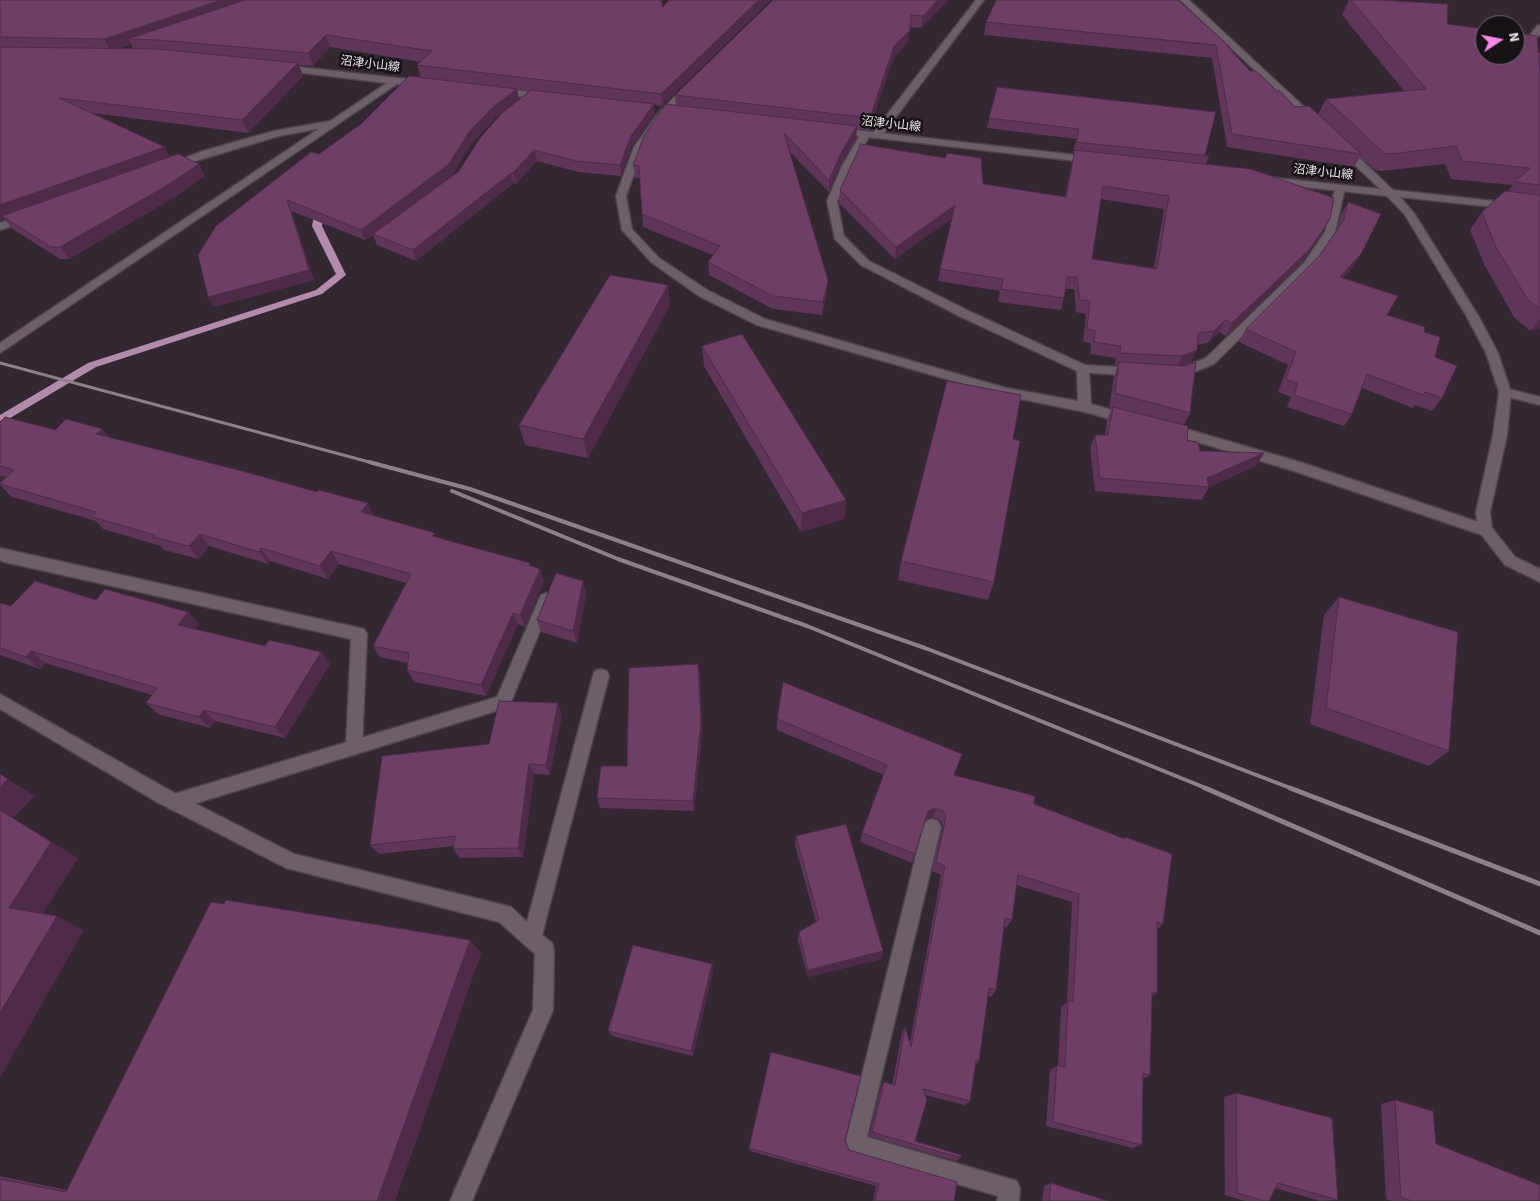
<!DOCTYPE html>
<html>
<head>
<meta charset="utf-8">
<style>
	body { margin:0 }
	#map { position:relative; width:1540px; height:1201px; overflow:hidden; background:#332731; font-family:"Source Sans 3",sans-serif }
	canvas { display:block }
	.north { position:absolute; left:1475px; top:15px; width:50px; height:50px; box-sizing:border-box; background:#171216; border:1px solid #6d666b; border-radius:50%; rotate:79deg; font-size:14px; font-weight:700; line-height:20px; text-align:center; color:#ede5eb }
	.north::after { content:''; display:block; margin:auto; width:18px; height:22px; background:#f987e8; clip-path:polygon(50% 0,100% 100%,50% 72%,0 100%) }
</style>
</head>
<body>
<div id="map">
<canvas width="1540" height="1201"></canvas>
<div class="north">N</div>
</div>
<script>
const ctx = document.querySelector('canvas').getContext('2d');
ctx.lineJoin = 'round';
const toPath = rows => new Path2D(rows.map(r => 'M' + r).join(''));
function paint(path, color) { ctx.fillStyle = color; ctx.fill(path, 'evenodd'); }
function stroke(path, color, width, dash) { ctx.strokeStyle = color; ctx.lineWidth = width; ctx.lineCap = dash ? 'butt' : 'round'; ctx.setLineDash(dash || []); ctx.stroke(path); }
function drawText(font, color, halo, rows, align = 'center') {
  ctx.font = font + ' "Source Sans 3","Noto Sans JP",sans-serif'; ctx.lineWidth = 5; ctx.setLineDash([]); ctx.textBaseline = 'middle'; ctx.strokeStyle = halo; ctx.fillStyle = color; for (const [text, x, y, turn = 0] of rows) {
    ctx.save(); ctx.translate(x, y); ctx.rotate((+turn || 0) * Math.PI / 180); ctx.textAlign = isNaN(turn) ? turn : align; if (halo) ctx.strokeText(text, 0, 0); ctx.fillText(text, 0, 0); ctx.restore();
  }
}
paint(toPath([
	[320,202,324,205,322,226,346,275,322,294,96,367,0,424,0,415,88,363,316,290,336,274,312,226,316,205,320,202]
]), '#b28bab');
const lane = toPath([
	[1340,185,1345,188,1335,232,1312,267,1214,364,1181,377,1173,377,1171,374,1173,371,1206,358,1304,263,1325,232,1335,188,1340,185],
	[1083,365,1136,368,1142,372,1136,376,1079,372,1077,369,1083,365],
	[546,593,551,595,553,599,509,707,174,810,168,808,165,802,168,796,174,794,497,697,539,599,541,595,546,593]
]);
const street = toPath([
	[976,0,984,0,880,138,872,138,872,134,976,0],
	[1540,25,1540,34,1535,39,1537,53,1535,55,1529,55,1527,39,1537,26,1540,25],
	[690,84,695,87,693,89,667,114,644,147,626,196,632,229,659,258,707,290,765,319,1006,388,1078,401,1077,371,961,317,861,265,835,239,827,201,842,166,860,135,865,132,869,133,870,135,852,166,837,201,844,236,869,261,969,311,1087,366,1089,369,1091,404,1133,416,1135,419,1133,422,1128,424,1085,412,1006,396,757,325,699,296,651,262,622,230,616,196,634,147,661,110,687,85,690,84],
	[330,121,333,122,333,126,279,136,169,169,164,166,203,151,274,131,330,121],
	[26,215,30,216,31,218,30,220,0,230,0,223,26,215],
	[1505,388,1540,397,1540,405,1501,395,1499,392,1501,389,1505,388],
	[1169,424,1303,463,1490,526,1492,530,1490,534,1485,536,1294,471,1164,432,1162,429,1164,426,1169,424],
	[0,548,364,629,367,634,362,747,360,752,354,755,348,752,346,747,351,639,4,562,0,560,0,548],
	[601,669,607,671,609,676,542,935,552,943,554,950,553,1010,472,1201,450,1201,533,1010,535,954,499,922,286,868,157,802,0,709,0,694,169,790,294,854,504,905,511,907,527,922,593,676,595,671,601,669],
	[932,819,938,821,941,827,867,1137,1017,1181,1020,1189,1019,1201,997,1201,998,1196,855,1154,848,1151,845,1144,923,827,926,821,932,819]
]);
const secondary = toPath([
	[1180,0,1189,0,1316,118,1316,122,1310,122,1180,0],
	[281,65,425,81,430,84,425,87,397,84,0,353,0,343,387,83,278,70,276,68,281,65],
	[497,88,546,94,551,97,546,100,494,93,492,91,497,88],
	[837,128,1093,157,1098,160,1093,163,834,133,834,129,837,128],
	[1343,145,1347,146,1393,190,1540,206,1540,212,1400,197,1414,213,1479,317,1498,353,1511,392,1507,435,1490,512,1492,528,1515,557,1540,569,1540,582,1505,565,1478,530,1476,512,1493,435,1499,392,1486,353,1467,317,1405,215,1387,196,1267,183,1262,180,1267,177,1380,189,1339,150,1339,146,1343,145]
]);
stroke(lane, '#4d434b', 3);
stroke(street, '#4d434b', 3);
stroke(secondary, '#4d434b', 3);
paint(lane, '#6d5f6a');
paint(street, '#6d5f6a');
paint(secondary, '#6d5f6a');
stroke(toPath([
	[0,363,373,463]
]), '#8b8189', 3);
stroke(toPath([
	[369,462,470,489,925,648,1293,789],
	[452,491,618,559,807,626,1208,789]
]), '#8b8189', 4);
stroke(toPath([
	[1205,788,1540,933],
	[1290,788,1540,884]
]), '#8b8189', 5);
paint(toPath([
	[0,0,661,0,662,106,654,105,655,115,632,146,621,176,578,172,537,161,516,184,514,183,416,261,377,245,373,235,365,240,291,211,314,280,214,307,208,297,319,154,361,124,421,78,417,65,421,62,330,47,313,66,299,65,303,76,248,133,93,113,205,176,178,195,69,259,60,259,11,228,5,219,0,221],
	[131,44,133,49,118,49],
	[517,89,530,91,459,171,404,211,452,175,472,143,496,117,519,99],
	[948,0,921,28,910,27,908,42,893,59,869,130,857,129,856,139,840,165,829,192,789,151,827,293,822,315,773,309,709,275,708,262,713,255,643,227,640,178,635,178,633,165,676,105,675,95],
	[1349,0,1380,0,1447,24,1540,73,1540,328,1530,331,1514,317,1484,264,1470,230,1482,212,1508,191,1513,185,1451,179,1445,164,1381,171,1375,170,1360,157,1354,167,1227,147,1212,58,984,35,986,22,1230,47,1229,49,1250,71,1295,107,1318,115,1326,99,1404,91,1342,15],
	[1540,52,1540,71,1538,55],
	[997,87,1209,156,1206,164,1323,231,1303,262,1226,336,1219,332,1208,343,1197,345,1191,362,1182,366,1190,413,1184,425,1187,441,1200,451,1264,453,1256,466,1209,487,1202,500,1095,491,1090,448,1095,435,1105,435,1107,420,1112,408,1109,407,1114,376,1118,365,1115,365,1116,358,1090,354,1091,344,1083,341,1086,314,1076,312,1074,289,1066,289,1064,298,1061,310,998,302,1000,291,938,281,940,269,952,218,895,259,839,203,840,190,983,184,1065,197,1074,153,1073,153,1076,139,987,128],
	[1101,199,1164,209,1154,268,1092,259],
	[1348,202,1361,254,1353,267,1343,278,1387,315,1424,332,1435,357,1442,398,1432,411,1415,405,1413,408,1362,388,1352,414,1344,426,1287,407,1291,397,1278,392,1288,365,1239,342,1246,329,1320,255,1337,230,1341,215],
	[670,305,588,458,525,445,519,425],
	[702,346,846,500,844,519,801,532,704,366],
	[0,422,55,430,102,429,109,437,374,516,437,537,531,566,544,581,525,627,518,624,486,696,414,682,407,670,408,663,380,657,373,646,406,583,339,564,328,579,270,561,268,564,209,546,199,559,164,550,161,546,103,529,96,521,12,497,0,485,0,483,6,477,0,476],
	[1013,439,994,582,988,600,898,580,901,561],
	[583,581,586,594,577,643,541,632,537,620],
	[1339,597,1449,751,1429,766,1310,724,1324,615],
	[96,600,188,612,199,624,195,629,265,646,321,652,330,664,285,738,215,721,210,728,158,714,146,703,152,695,45,663,40,669,0,655,0,603,11,606],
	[698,664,700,675,702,733,694,811,600,808,597,798,627,766],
	[562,714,550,775,534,774,523,857,460,858,453,849,454,846,379,854,370,845],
	[777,719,954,775,1034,804,1124,839,1125,837,1163,924,1157,930,1157,993,1152,996,1150,1075,1143,1079,1142,1145,1133,1148,1046,1126,1050,1070,1058,1065,1061,1007,1067,1002,1072,902,1016,885,1012,920,1006,928,1004,927,996,990,991,997,988,996,979,1061,976,1064,970,1101,965,1105,925,1095,915,1141,961,1158,956,1161,869,1136,881,1087,884,1082,892,1085,902,1033,905,1027,910,1042,941,875,932,871,943,826,940,820,933,817,925,820,912,863,860,842,862,833,884,775,777,730],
	[796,836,883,951,881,959,808,977,798,940,799,932,816,922,795,845],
	[470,940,481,953,395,1201,0,1201,0,1176,67,1190],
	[712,964,713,971,693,1056,612,1036,608,1031],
	[1236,1093,1338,1200,1320,1201,1275,1188,1269,1201,1245,1201,1225,1195,1224,1097],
	[1395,1100,1436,1144,1540,1201,1392,1201,1386,1199,1381,1104],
	[845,1140,849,1150,954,1201,873,1201,876,1186,750,1151,749,1148],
	[1051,1183,1108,1201,1042,1201,1044,1186]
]), '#5f3559');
paint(toPath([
	[221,0,262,0,128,39,131,44,111,51,104,39],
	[759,0,771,0,662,106,661,94],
	[938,0,948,0,921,28,923,16],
	[910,30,908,42,893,59,869,130,870,118,894,46],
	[326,35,330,47,313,66,308,53],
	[298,63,303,76,248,133,242,120],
	[517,89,519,99,496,117,472,143,452,175,365,240,361,230,469,132,493,107],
	[654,104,655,115,632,146,621,176,620,165,631,136],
	[857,126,856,139,840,165,829,192,829,180,841,153],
	[165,147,171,160,2,216,5,219,0,221,0,205],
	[534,150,537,161,516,184,513,173],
	[199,164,205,176,178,195,69,259,60,247],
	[511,173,514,183,416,261,413,250],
	[287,200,291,211,314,280,214,307,208,297],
	[955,205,953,218,895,259,896,247],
	[1330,219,1323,231,1303,262,1226,336,1232,323],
	[1361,254,1353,267,1332,290,1340,277],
	[828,280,827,293,822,315,823,302],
	[668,285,670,305,588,458,583,439],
	[1540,319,1540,328,1530,331],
	[1225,320,1219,332,1208,343,1214,331],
	[1197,350,1191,362,1177,368,1182,356],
	[102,429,112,442,96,434],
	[1264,453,1256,466,1208,487,1207,478],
	[846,500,844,519,801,532,802,513],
	[368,503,374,516,361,512],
	[200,534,209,546,199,559,189,546],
	[261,548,270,561,268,564,259,552],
	[331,551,339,564,328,579,320,566],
	[540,569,544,581,525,627,520,615],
	[583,581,586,594,577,643,573,631],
	[188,612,199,624,189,637,178,625],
	[513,613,518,624,486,696,481,685],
	[31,651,45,663,40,669,26,657],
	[321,652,330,664,285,738,275,727],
	[698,664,700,675,702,733,694,811,693,801],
	[558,703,562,714,550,775,546,765],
	[204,710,215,721,210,728,199,717],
	[529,764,534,774,523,857,518,848],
	[8,779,35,796,13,818,78,858,38,922,9,908,0,810,0,787],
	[936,808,933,817,924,820,928,811],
	[57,916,84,930,0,1078,0,1013],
	[470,940,481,953,395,1201,377,1201],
	[883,951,881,959,808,977,808,970],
	[712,964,713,971,693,1056,691,1051]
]), '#4e2b48');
const building = toPath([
	[0,0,221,0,104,39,0,37,0,0],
	[245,0,661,0,663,7,669,0,759,0,661,94,417,65,432,51,326,35,308,53,158,40,128,39,245,0],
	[773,0,938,0,923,16,911,15,910,30,894,46,870,118,675,95,773,0],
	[996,0,1178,0,1230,47,1227,46,1250,71,1256,71,1277,91,1280,91,1295,107,1309,106,1361,154,1232,134,1216,45,986,22,996,0],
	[1351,0,1380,0,1448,4,1447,24,1485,29,1485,55,1515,55,1515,33,1537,36,1540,73,1540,185,1515,182,1530,168,1462,161,1456,146,1391,154,1384,153,1326,99,1426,89,1351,0],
	[0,47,158,49,298,63,242,120,59,98,165,147,0,205,0,47],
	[409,76,517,89,493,107,469,132,449,164,361,230,287,200,309,270,208,297,198,255,216,226,311,152,319,154,361,124,409,76],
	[997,87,1216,112,1205,155,1209,156,1076,142,1079,129,989,118,997,87],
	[531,90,654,104,631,136,620,165,577,161,534,150,513,173,511,173,413,250,373,234,459,171,480,138,502,113,531,90],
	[666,104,857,126,841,153,829,180,784,133,828,280,823,302,773,296,708,262,720,246,642,214,639,166,633,165,644,136,666,104],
	[861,144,945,158,947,153,981,158,983,184,1066,197,1075,150,1251,169,1334,198,1330,219,1309,250,1232,323,1225,320,1214,331,1198,333,1197,350,1182,356,1120,353,1121,346,1094,342,1095,331,1087,329,1090,301,1080,300,1077,277,1067,277,1064,298,1001,289,1003,279,940,269,955,205,896,247,840,190,861,144],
	[1103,186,1169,196,1157,269,1092,259,1103,186],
	[178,154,199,164,171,183,60,247,51,247,2,216,178,154],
	[1505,191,1540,195,1540,309,1528,300,1496,247,1482,212,1505,191],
	[1348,202,1381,214,1361,254,1340,277,1398,296,1387,315,1425,327,1424,332,1440,337,1435,357,1457,366,1442,398,1425,392,1423,395,1367,374,1352,414,1294,395,1298,384,1286,379,1296,352,1246,329,1320,255,1344,220,1348,202],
	[610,275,668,285,583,439,519,425,610,275],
	[742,334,846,500,802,513,702,346,742,334],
	[1119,362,1184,366,1196,362,1190,413,1115,393,1119,362],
	[947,381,1021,395,1013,439,1020,441,994,582,901,561,947,381],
	[1113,407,1188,426,1187,441,1198,442,1200,451,1264,453,1207,478,1209,487,1100,478,1095,435,1108,435,1113,407],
	[5,417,55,430,66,419,102,429,96,434,250,473,317,492,319,490,368,503,361,512,435,533,432,536,530,563,529,565,540,569,520,615,513,613,481,685,407,670,409,653,373,646,411,574,331,551,320,566,261,548,259,552,200,534,189,546,153,537,155,535,92,517,96,512,0,484,0,483,14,470,0,466,0,422,5,417],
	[556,573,583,581,573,631,537,620,556,573],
	[35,581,96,600,105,589,188,612,178,625,265,646,269,640,321,652,275,727,204,710,199,717,146,703,157,688,31,651,26,657,0,648,0,603,11,606,35,581],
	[1339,597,1458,632,1449,751,1326,708,1339,597],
	[698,664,701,722,693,801,597,798,601,766,627,766,629,668,698,664],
	[783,682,962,754,954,775,1035,796,1034,804,1125,839,1125,837,1172,854,1163,924,1157,922,1157,993,1152,992,1150,1075,1143,1073,1142,1145,1053,1122,1057,1065,1065,1067,1068,1001,1073,1002,1079,894,1018,875,1012,920,1005,918,996,990,989,988,979,1061,976,1060,970,1101,923,1089,927,1100,915,1141,961,1155,961,1158,872,1132,884,1082,895,1085,905,1027,911,1047,945,866,936,862,946,817,943,811,936,808,928,811,915,854,862,833,887,765,777,719,783,682],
	[499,701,558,703,546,765,529,764,518,848,453,849,455,836,370,845,382,756,489,744,499,701],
	[0,774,8,779,0,787,0,774],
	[0,810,51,842,9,908,57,916,0,1013,0,810],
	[846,824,883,951,808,970,799,932,819,920,796,836,846,824],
	[226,900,470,940,377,1201,0,1201,0,1179,66,1192,211,902,224,904,226,900],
	[633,945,712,964,691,1051,608,1031,633,945],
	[771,1052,861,1076,845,1140,849,1150,957,1182,954,1201,875,1201,879,1184,749,1148,771,1052],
	[1236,1093,1332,1118,1338,1200,1278,1183,1269,1201,1265,1201,1237,1193,1236,1093],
	[1395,1100,1433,1111,1436,1144,1540,1185,1540,1201,1412,1201,1401,1197,1395,1100],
	[1051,1183,1108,1201,1049,1201,1051,1183]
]);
paint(building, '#6f3e67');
stroke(building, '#4e2b48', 1);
drawText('12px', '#ede5eb', '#171216', [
	["沼津小山線",370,65,7],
	["沼津小山線",891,125,6],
	["沼津小山線",1323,173,6]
]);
</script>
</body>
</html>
